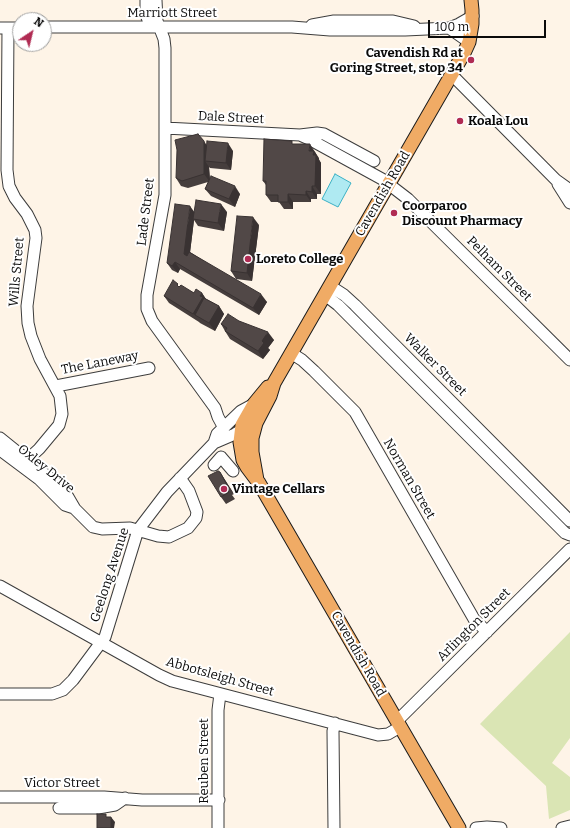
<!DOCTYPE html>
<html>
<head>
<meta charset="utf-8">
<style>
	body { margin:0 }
	#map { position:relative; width:570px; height:828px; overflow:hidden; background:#fef4e7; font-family:Bitter,serif }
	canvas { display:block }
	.north { position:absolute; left:12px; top:12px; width:40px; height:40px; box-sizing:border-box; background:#fff; border:1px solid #9d9d9d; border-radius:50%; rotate:35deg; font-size:11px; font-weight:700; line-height:16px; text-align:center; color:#0a0a0a }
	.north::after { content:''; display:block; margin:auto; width:14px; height:18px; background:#b02b53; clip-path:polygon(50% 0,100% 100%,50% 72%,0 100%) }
	.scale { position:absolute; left:428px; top:20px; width:118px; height:18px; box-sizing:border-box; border:2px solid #0a0a0a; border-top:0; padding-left:5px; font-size:12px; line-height:14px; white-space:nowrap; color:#0a0a0a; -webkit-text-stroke:3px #fff; paint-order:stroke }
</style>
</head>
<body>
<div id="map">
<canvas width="570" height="828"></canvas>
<div class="north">N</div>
<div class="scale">100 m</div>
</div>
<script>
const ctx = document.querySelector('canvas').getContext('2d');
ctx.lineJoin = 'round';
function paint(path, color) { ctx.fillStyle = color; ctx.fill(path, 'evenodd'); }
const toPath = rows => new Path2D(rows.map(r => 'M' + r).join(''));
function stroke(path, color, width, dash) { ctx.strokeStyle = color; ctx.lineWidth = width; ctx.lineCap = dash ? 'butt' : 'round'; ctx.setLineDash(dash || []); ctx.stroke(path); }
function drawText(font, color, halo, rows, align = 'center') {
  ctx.font = font + ' Bitter,serif'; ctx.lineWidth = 4; ctx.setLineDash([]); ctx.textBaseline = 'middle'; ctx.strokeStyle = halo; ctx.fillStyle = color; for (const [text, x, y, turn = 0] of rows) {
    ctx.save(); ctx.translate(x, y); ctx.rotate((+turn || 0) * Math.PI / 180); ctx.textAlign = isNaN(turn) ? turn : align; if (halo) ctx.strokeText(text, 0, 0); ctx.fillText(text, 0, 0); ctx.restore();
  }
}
paint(toPath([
	[570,632,570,738,552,763,570,777,570,810,549,819,546,786,480,724]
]), '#dae5b4');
const water = toPath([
	[335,174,351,183,338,207,322,199,335,174]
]);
paint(water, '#afeaf2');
stroke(water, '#3bb0c4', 1);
const minor = toPath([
	[146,0,146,15,151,27],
	[156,0,157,21,164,39,165,48,165,195,147,295,147,309,152,321,215,408,218,417,224,428],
	[312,25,334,21,393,21,414,26],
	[44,27,292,27,330,30,405,30,449,28,459,24,473,16],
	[0,28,20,28],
	[8,28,7,170,9,186,15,198,27,214,35,230,36,238,27,306,28,323,31,336,40,359,60,396,62,414,59,425,39,449,28,459],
	[449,28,469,42],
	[452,75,556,180,570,190],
	[165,128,300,135,309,139,382,179,408,199,570,360],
	[300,135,317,133,324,134,374,161],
	[558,184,570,203],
	[330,286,344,295,355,305,570,521],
	[325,295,338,305,565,533,570,535],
	[291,353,302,360,314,371,355,412,474,619,487,632],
	[56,386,149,368],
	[0,438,52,480,68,497,75,509,93,527,102,529,130,528,158,536,169,537,188,528,196,518,197,512,189,491,180,478],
	[214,443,235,434,246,427],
	[0,450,39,479,65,505,74,508],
	[214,465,221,457,233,471],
	[0,586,159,675,172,681,378,735,388,734,400,727],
	[0,694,52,694,63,690,73,680,105,637,138,530,167,492,214,443,217,434,241,411,254,404],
	[397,721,570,549],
	[0,797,104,797,142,800,219,800],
	[59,808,98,808,115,805,125,798],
	[218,828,218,710,220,694],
	[334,828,333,731,335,723],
	[476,828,487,827,501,828],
	[562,828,570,826]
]);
const major = toPath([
	[268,387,254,404,242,425,240,442,243,460,247,467,259,483,459,828],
	[257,480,252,452,252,438,256,423,270,396,274,383,464,53,469,42,472,24,472,10,471,0]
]);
stroke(minor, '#3d3d3d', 13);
stroke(major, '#1b1b1b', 15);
stroke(minor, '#fff', 11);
stroke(major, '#f0ab65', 13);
paint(toPath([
	[198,134,206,145,233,151,231,170,210,168,209,167,210,179,240,194,235,207,211,196,205,189,208,182,188,188,181,186,176,178],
	[294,144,315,152,319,158,319,160,321,163,321,194,317,194,317,199,311,199,311,202,293,202,293,209,284,209,279,202,271,202,266,195,266,185,263,181],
	[194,212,227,212,224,231,198,226,194,220,190,252,267,302,259,315,180,269,178,273,172,270,167,263],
	[259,225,252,281,236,279,231,271],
	[180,286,194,293,202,293,206,299,219,306,224,314,215,331,200,323,199,322,169,303,164,296],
	[239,321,274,340,268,348,270,350,263,359,230,339,225,331,221,324],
	[220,472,234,494,232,495,235,499,226,504,221,497]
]), '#463e3d');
paint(toPath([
	[204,141,209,149,205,161,209,167,210,182,204,174],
	[228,143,233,151,231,170,226,163],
	[310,144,315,152,321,163,321,194,315,186,309,151],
	[235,186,240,194,235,207,229,199],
	[312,186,317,194,317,199,312,192],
	[306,191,311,199,311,202,306,195],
	[288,194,293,202,293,209,288,202],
	[221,204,227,212,224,231,218,223],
	[190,206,195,213,193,219,194,220,189,261,184,254],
	[253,217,259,225,252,281,247,273],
	[175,262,180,269,178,273,172,266],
	[202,293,207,301,195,315,193,314],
	[261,294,267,302,259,315,253,308],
	[219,306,224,314,215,331,209,323],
	[268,332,274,340,268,348,270,350,263,359,258,351,262,341],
	[220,472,225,480,234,494,228,487],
	[111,817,115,822,114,828,111,828]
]), '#393232');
const building = toPath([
	[198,134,204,141,204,174,182,181,176,178,177,150,175,140,198,134],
	[264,139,292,141,292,144,310,144,309,151,314,151,313,155,316,155,315,186,312,186,312,192,306,191,306,195,288,194,288,202,278,202,278,195,266,195,266,181,263,181,264,139],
	[207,141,228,143,226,163,205,161,207,141],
	[211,176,235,186,229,199,205,189,211,176],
	[196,200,221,204,218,223,193,219,196,200],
	[175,204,190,206,184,254,187,256,189,252,261,294,253,308,175,262,172,266,167,263,175,204],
	[237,216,253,217,247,273,231,271,237,216],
	[173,280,178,284,177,285,179,287,181,285,194,293,196,289,202,293,200,296,203,297,193,314,164,296,173,280],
	[204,298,219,306,209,323,195,315,204,298],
	[228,314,239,321,268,332,262,341,264,343,258,351,225,331,227,328,221,324,228,314],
	[218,471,220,472,228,487,227,488,229,492,221,497,208,476,218,471],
	[97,814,106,814,106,817,111,817,111,828,97,828,97,814]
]);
paint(building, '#514847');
stroke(building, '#393232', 1);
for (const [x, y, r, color] of [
	[471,60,4,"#b02b53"],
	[460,121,4,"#b02b53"],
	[394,213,4,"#b02b53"],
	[248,259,4,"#b02b53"],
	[224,489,4,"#b02b53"]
]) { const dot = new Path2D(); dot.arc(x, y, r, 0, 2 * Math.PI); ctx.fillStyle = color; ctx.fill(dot); stroke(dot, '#fff', 1.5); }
drawText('13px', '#0a0a0a', '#fff', [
	["Marriott Street",172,13],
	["Dale Street",231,118,3],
	["Cavendish Road",383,194,-60],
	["Lade Street",146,212,-83],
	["Pelham Street",499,269,45],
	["Wills Street",17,272,-85],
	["The Laneway",100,363,-11],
	["Walker Street",435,365,45],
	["Oxley Drive",46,469,39],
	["Norman Street",409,479,60],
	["Geelong Avenue",110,575,-72],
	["Arlington Street",474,625,-45],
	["Cavendish Road",358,654,60],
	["Abbotsleigh Street",220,677,16],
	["Reuben Street",204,761,-90],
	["Victor Street",62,783]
]);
drawText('bold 13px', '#0a0a0a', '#fff', [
	["Cavendish Rd at",463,53,"right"],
	["Goring Street, stop 34",463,68,"right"],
	["Koala Lou",468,121],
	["Coorparoo",402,206],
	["Discount Pharmacy",402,221],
	["Loreto College",256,259],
	["Vintage Cellars",232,489]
], 'left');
</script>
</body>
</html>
